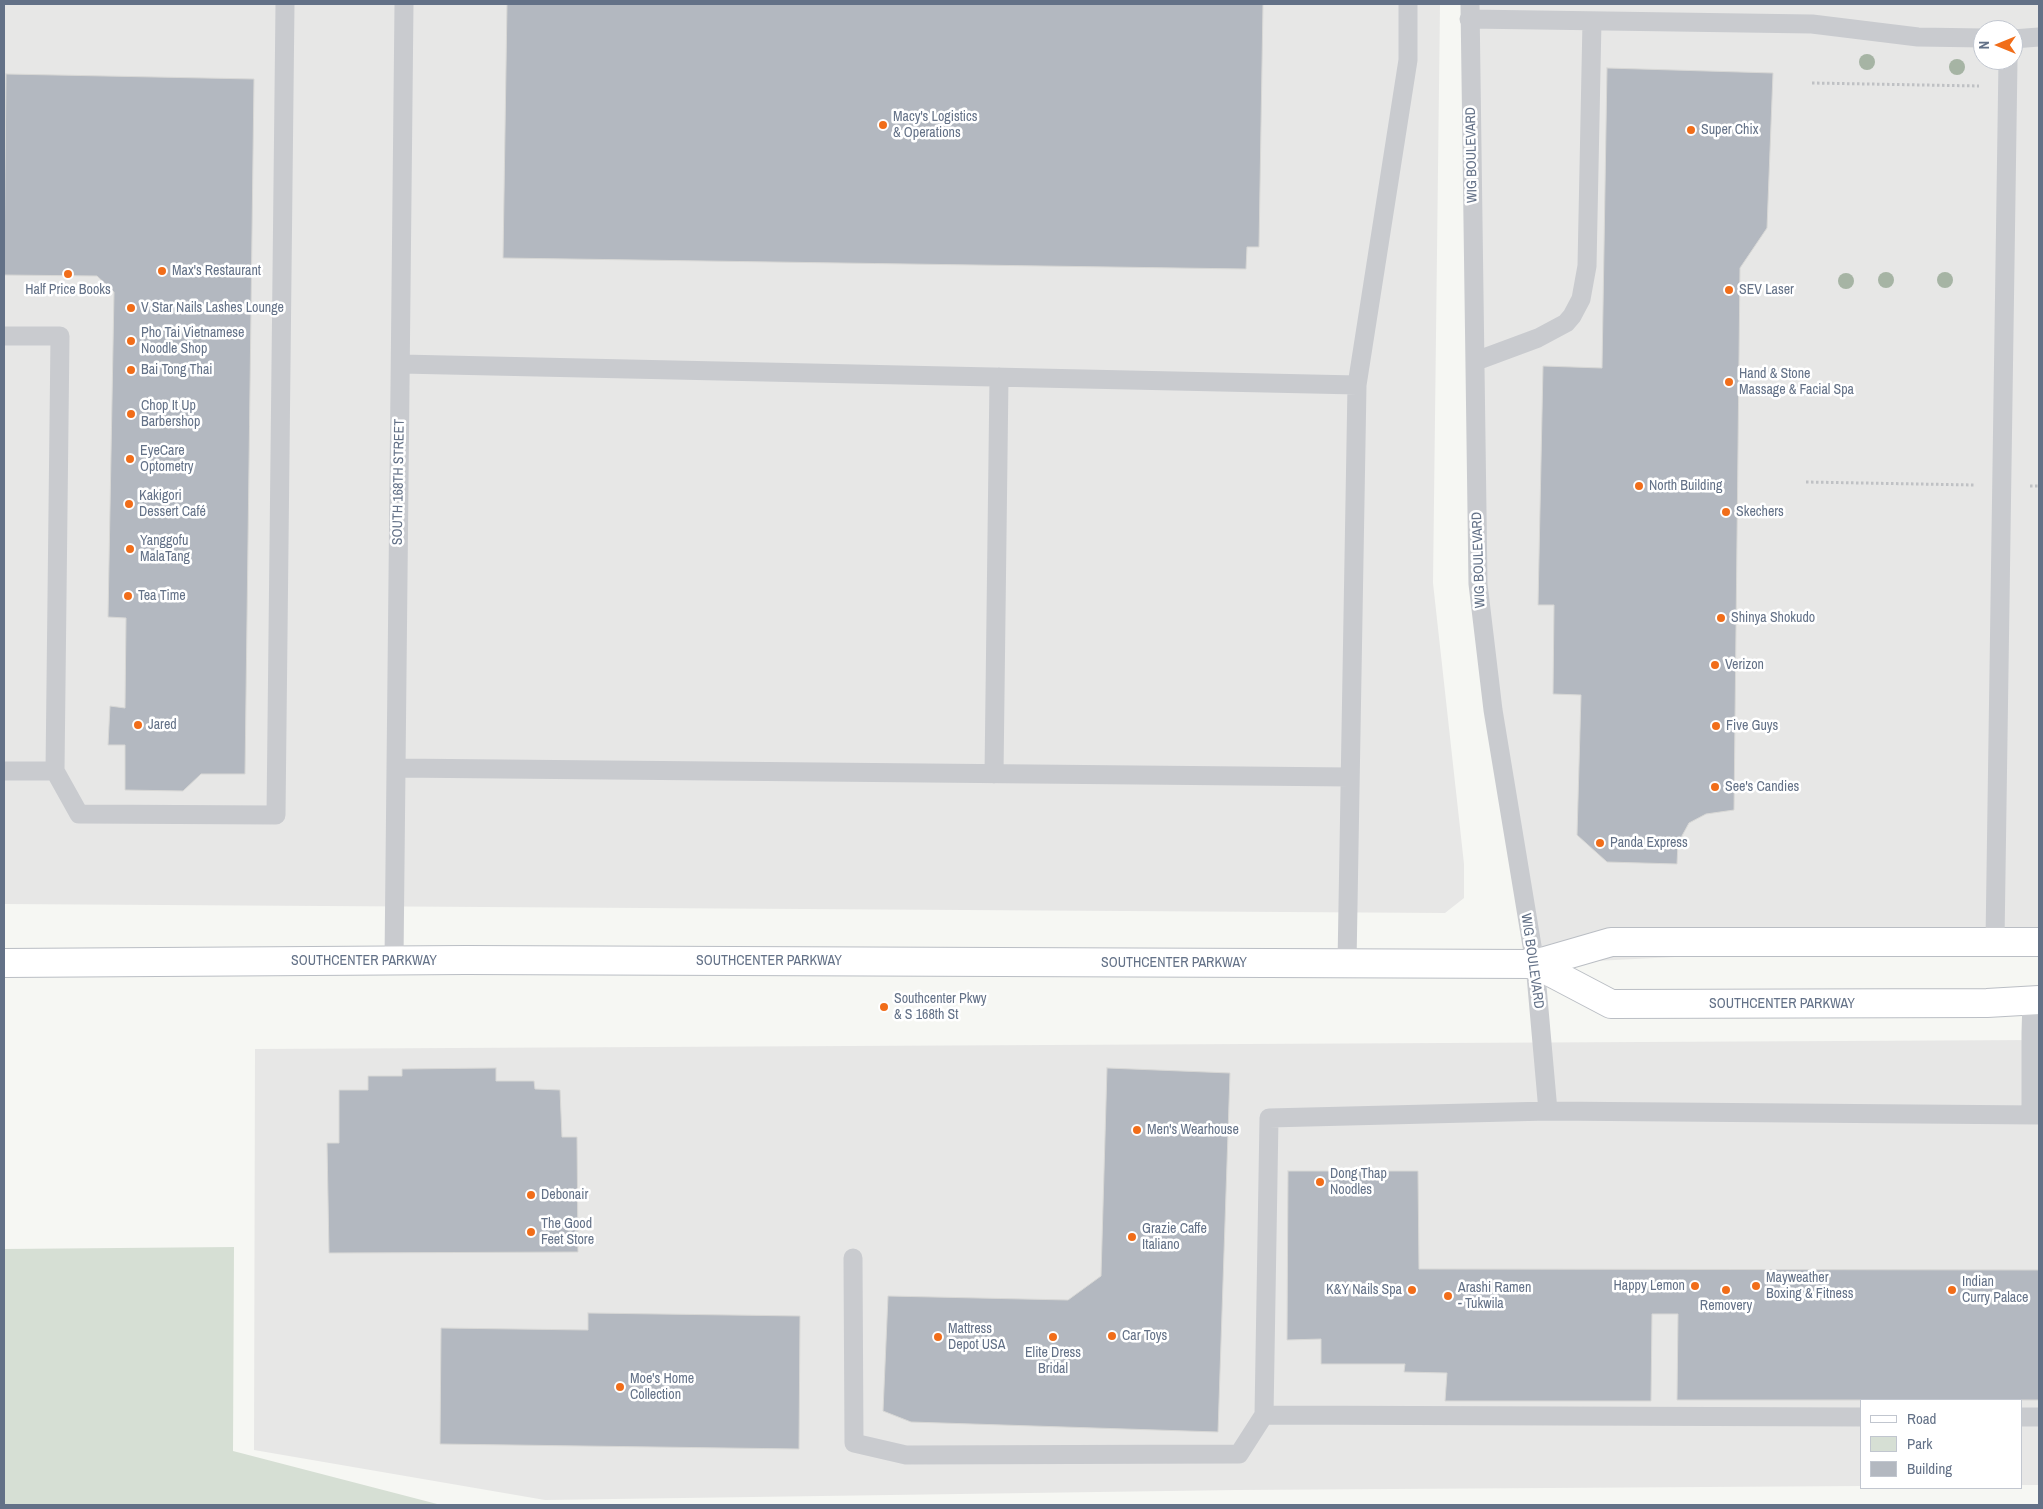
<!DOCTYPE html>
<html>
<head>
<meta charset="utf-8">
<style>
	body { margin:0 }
	#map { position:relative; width:2043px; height:1509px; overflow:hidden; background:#f6f7f3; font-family:"Archivo Narrow",sans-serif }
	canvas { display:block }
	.frame { position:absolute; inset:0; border:5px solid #637187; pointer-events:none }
	.legend { position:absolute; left:1860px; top:1399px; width:162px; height:90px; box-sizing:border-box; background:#fff; border:1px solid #c1c6cf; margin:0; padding:6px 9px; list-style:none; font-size:15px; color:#637187 }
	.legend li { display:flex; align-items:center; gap:10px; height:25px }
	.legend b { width:25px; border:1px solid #c1c6cf }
	.north { position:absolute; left:1973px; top:20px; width:50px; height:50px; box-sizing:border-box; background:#fff; border:1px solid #c1c6cf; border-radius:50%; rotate:270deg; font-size:14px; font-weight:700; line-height:20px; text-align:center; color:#637187 }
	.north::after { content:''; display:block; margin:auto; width:18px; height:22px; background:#f16d19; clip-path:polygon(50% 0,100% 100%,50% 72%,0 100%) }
</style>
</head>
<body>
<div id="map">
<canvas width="2043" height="1509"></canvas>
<div class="frame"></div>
<ul class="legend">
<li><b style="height:6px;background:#fff"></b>Road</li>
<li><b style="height:14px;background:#d6dfd4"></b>Park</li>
<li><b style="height:14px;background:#b3b8c0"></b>Building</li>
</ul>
<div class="north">N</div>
</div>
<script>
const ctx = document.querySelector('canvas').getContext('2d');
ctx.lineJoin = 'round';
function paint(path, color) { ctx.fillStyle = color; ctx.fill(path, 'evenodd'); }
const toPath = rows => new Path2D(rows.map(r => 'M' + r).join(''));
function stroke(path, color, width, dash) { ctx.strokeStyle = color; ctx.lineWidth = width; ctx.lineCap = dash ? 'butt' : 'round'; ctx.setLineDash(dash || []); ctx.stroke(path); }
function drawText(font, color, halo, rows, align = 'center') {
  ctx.font = font + ' "Archivo Narrow",sans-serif'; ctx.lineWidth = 5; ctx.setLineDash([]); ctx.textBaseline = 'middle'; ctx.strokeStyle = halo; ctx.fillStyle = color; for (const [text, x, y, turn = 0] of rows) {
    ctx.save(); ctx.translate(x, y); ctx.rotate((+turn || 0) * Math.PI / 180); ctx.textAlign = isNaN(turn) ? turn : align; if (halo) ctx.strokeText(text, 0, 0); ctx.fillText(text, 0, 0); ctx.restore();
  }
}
paint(toPath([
	[4,4,1440,4,1433,583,1464,864,1464,898,1445,913,4,904],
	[1470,4,2039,4,2039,943,1995,941,1535,964,1478,584],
	[1983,30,2013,30,2013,60,1983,60],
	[2039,1040,2039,1485,2022,1485,2022,1400,1862,1400,1862,1486,1236,1490,545,1500,254,1450,255,1049]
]), '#e7e7e6');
paint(toPath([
	[234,1247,233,1451,441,1505,4,1505,4,1249]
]), '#d6dfd4');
const building = toPath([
	[507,4,1263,4,1259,247,1247,247,1246,269,503,258,507,4],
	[1607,68,1773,73,1767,228,1740,268,1734,810,1706,814,1689,823,1678,843,1677,864,1607,862,1577,835,1581,695,1553,694,1554,605,1538,605,1543,366,1602,368,1607,68],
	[6,74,254,79,245,774,201,774,183,791,125,790,125,745,108,745,110,706,125,708,126,618,108,617,114,292,97,276,4,275,6,74],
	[496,1068,496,1081,534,1081,535,1089,560,1090,562,1137,577,1137,578,1252,329,1253,327,1143,339,1143,339,1090,368,1090,368,1076,402,1076,402,1069,496,1068],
	[1107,1068,1230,1073,1218,1432,911,1422,883,1411,888,1296,1068,1300,1101,1276,1107,1068],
	[1288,1171,1418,1171,1419,1269,2039,1270,2039,1400,1677,1400,1678,1314,1652,1314,1651,1401,1445,1401,1447,1373,1404,1372,1405,1364,1321,1364,1321,1339,1287,1340,1288,1171],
	[588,1313,800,1316,799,1449,440,1444,441,1328,588,1330,588,1313]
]);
paint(building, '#b3b8c0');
stroke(building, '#d8d8d6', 1);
const secondary = toPath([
	[4,963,466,960,1535,964,1611,942,2039,942],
	[1535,964,1611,1004,1987,1003,2039,1000]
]);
stroke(secondary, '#babec4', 30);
stroke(toPath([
	[1812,83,1979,86],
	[1806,482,1974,485],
	[2030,486,2039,486]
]), '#bfc1c4', 3, [2.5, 2.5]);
stroke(toPath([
	[1470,4,1478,584,1493,710,1535,964,1548,1111],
	[1469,19,1812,24,1918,37,1983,38],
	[2013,39,2039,37],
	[4,336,60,336,55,771,4,771],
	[1476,361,1538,338,1566,323,1572,316,1581,299,1587,266,1592,21],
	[401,364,1357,385,1408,60,1408,4],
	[396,768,1350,777],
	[55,771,79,814,276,815,285,4],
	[994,774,999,377],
	[1995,941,2008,60],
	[394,960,404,4],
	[1347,963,1357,385],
	[2031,1115,2031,1033,2032,1000],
	[853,1258,854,1443,906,1455,1239,1454,1264,1415,1269,1118,1548,1111,2039,1115],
	[1264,1415,1862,1417],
	[2022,1417,2039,1417]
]), '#c9cbcf', 19);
stroke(secondary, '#fff', 28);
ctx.fillStyle = '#a6b4a4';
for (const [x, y] of [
	[1867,62],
	[1957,67],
	[1886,280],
	[1945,280],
	[1846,281]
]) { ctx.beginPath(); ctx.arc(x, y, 8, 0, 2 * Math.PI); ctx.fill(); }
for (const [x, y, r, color] of [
	[883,125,5,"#f16d19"],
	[1691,130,5,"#f16d19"],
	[162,271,5,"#f16d19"],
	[68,274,5,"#f16d19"],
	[1729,290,5,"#f16d19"],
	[131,308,5,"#f16d19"],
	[131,341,5,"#f16d19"],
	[131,370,5,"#f16d19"],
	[1729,382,5,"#f16d19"],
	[131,414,5,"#f16d19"],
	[130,459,5,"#f16d19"],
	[1639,486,5,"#f16d19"],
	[129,504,5,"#f16d19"],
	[1726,512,5,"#f16d19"],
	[130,549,5,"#f16d19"],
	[128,596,5,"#f16d19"],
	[1721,618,5,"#f16d19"],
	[1715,665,5,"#f16d19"],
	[138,725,5,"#f16d19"],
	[1716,726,5,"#f16d19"],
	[1715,787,5,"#f16d19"],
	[1600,843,5,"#f16d19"],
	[884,1007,5,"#f16d19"],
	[1137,1130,5,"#f16d19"],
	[1320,1182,5,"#f16d19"],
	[531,1195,5,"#f16d19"],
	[531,1232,5,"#f16d19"],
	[1132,1237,5,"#f16d19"],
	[1695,1286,5,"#f16d19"],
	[1756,1286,5,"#f16d19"],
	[1412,1290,5,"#f16d19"],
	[1726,1290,5,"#f16d19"],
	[1952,1290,5,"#f16d19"],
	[1448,1296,5,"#f16d19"],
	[1112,1336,5,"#f16d19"],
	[938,1337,5,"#f16d19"],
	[1053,1337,5,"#f16d19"],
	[620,1387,5,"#f16d19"]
]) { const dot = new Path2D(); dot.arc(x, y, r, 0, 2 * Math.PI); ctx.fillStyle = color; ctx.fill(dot); stroke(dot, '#fff', 2); }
drawText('14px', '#637187', '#fff', [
	["Macy's Logistics",893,117],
	["& Operations",893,133],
	["Super Chix",1701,130],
	["Max's Restaurant",172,271],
	["Half Price Books",68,290,"center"],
	["SEV Laser",1739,290],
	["V Star Nails Lashes Lounge",141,308],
	["Pho Tai Vietnamese",141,333],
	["Noodle Shop",141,349],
	["Bai Tong Thai",141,370],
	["Hand & Stone",1739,374],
	["Massage & Facial Spa",1739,390],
	["Chop It Up",141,406],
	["Barbershop",141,422],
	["EyeCare",140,451],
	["Optometry",140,467],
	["North Building",1649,486],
	["Kakigori",139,496],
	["Dessert Café",139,512],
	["Skechers",1736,512],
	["Yanggofu",140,541],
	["MalaTang",140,557],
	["Tea Time",138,596],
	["Shinya Shokudo",1731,618],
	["Verizon",1725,665],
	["Jared",148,725],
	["Five Guys",1726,726],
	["See's Candies",1725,787],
	["Panda Express",1610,843],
	["Southcenter Pkwy",894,999],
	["& S 168th St",894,1015],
	["Men's Wearhouse",1147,1130],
	["Dong Thap",1330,1174],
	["Noodles",1330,1190],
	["Debonair",541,1195],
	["The Good",541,1224],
	["Feet Store",541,1240],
	["Grazie Caffe",1142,1229],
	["Italiano",1142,1245],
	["Mayweather",1766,1278],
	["Boxing & Fitness",1766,1294],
	["Indian",1962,1282],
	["Curry Palace",1962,1298],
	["Happy Lemon",1685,1286,"right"],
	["Arashi Ramen",1458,1288],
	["- Tukwila",1458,1304],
	["K&Y Nails Spa",1402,1290,"right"],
	["Removery",1726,1306,"center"],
	["Mattress",948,1329],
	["Depot USA",948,1345],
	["Car Toys",1122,1336],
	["Elite Dress",1053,1353,"center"],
	["Bridal",1053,1369,"center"],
	["Moe's Home",630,1379],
	["Collection",630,1395]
], 'left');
drawText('14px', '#637187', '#fff', [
	["WIG BOULEVARD",1472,155,-91],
	["SOUTH 168TH STREET",399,482,-89],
	["WIG BOULEVARD",1479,560,-92],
	["SOUTHCENTER PARKWAY",364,961],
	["SOUTHCENTER PARKWAY",769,961],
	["WIG BOULEVARD",1532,961,82],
	["SOUTHCENTER PARKWAY",1174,963],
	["SOUTHCENTER PARKWAY",1782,1004]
]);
</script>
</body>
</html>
